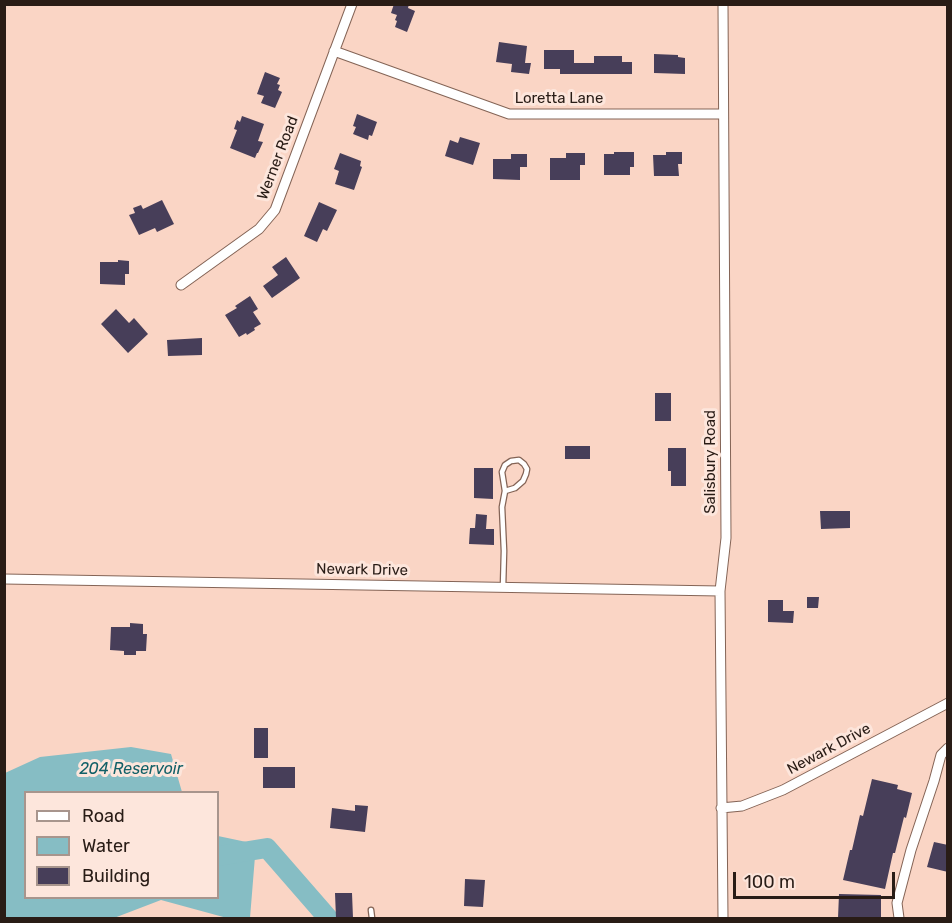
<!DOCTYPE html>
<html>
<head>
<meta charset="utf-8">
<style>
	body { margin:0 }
	#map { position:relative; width:952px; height:923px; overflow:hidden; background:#fad5c5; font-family:Rubik,sans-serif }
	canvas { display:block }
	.frame { position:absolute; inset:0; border:6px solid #291c16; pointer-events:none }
	.legend { position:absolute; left:24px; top:791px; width:195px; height:108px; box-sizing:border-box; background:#fde6dc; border:2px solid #a8958d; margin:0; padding:8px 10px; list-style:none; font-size:18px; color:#291c16 }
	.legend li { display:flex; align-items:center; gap:12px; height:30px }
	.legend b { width:30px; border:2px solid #a8958d }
	.scale { position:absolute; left:733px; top:872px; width:162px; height:27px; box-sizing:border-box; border:3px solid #291c16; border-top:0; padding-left:8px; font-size:18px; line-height:21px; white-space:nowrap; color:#291c16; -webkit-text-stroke:4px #fde6dc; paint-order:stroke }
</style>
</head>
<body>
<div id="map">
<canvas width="952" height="923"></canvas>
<div class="frame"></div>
<ul class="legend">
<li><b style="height:8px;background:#fff"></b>Road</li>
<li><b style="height:16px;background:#86bdc4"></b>Water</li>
<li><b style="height:16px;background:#473e59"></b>Building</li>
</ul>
<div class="scale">100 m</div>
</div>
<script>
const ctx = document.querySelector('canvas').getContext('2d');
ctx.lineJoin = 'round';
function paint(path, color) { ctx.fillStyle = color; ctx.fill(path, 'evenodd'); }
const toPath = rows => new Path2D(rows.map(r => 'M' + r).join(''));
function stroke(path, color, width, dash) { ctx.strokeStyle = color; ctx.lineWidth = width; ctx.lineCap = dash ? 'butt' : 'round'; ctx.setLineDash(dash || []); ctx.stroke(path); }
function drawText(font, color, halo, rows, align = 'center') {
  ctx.font = font + ' Rubik,sans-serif'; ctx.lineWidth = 6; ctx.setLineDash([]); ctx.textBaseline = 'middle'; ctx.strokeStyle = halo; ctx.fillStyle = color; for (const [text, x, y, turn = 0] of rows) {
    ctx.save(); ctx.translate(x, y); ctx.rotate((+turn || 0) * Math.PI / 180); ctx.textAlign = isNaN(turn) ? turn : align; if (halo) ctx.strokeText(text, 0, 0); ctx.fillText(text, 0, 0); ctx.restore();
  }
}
paint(toPath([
	[131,747,171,754,182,792,26,792,26,898,218,898,218,836,256,844,250,918,227,918,161,900,114,918,5,918,5,773,40,757]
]), '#86bdc4');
stroke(toPath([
	[218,856,267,848,328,918]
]), '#86bdc4', 20);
paint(toPath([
	[394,4,409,4,408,8,415,11,407,32,395,27,397,21,395,20,397,15,391,13],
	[499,42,527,46,525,63,531,63,529,74,511,72,512,64,496,62],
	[544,50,574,50,574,63,594,63,594,56,622,56,622,62,632,62,632,74,560,74,560,69,544,69],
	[654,54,678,55,678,57,685,58,685,74,654,73],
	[265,72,280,78,277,84,280,85,278,90,282,92,275,108,261,103,264,96,257,94],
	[357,114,377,122,372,136,369,135,368,140,353,134,356,127,353,126],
	[242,116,264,124,258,141,263,142,258,153,257,153,255,158,230,148,237,130,234,129,237,120,240,122],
	[460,137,480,143,473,165,445,156,450,140,458,143],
	[614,152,634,152,634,167,630,167,630,175,604,175,604,154,614,154],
	[666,152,682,152,682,164,678,164,679,176,654,176,653,155,666,155],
	[340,153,361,161,360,166,362,167,354,190,335,184,339,171,334,169],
	[566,153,585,153,585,165,580,165,580,180,550,180,550,158,566,158],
	[511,154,527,154,527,167,520,167,520,180,493,179,493,159,511,159],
	[162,200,174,224,157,232,155,228,139,235,129,215,135,213,133,208,141,205,143,209],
	[319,202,337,210,327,231,323,229,317,242,304,236],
	[286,257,300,278,272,298,263,286,278,275,272,267],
	[118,260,129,261,129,274,125,274,125,285,100,284,100,262,118,262],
	[250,296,258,309,253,312,261,324,254,328,255,330,247,335,246,333,239,337,225,315,237,308,235,306],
	[116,309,129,323,134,318,148,334,128,353,101,324],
	[202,338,202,355,168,356,167,340],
	[655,393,671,393,671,421,655,421],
	[565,446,590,446,590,459,565,459],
	[668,448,686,448,686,486,671,486,671,471,668,471],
	[474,468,493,468,493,499,474,498],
	[820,511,850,511,850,528,821,529],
	[476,514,487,515,486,529,494,529,494,545,469,544,470,528,475,528],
	[807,597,819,597,818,608,807,608],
	[768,600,783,600,783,611,794,611,793,623,768,622],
	[130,623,143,624,143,634,147,634,146,651,136,651,136,655,124,655,124,651,110,650,111,627,130,627],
	[254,728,268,728,268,758,254,758],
	[263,767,295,767,295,788,263,788],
	[872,779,898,785,897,789,912,793,906,818,904,817,895,853,893,853,885,889,843,880,850,850,852,850,860,815,863,816],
	[355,805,368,806,365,832,330,828,332,808,355,811],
	[934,842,948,845,948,872,927,867],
	[465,879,485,880,483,907,464,906],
	[335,893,352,893,353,918,336,918],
	[839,894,881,895,881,918,838,918]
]), '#473e59');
const service = toPath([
	[503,587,504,551,502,507,505,491,515,488,523,481,526,474,527,469,524,464,519,460,511,461,505,465,502,472,505,491],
	[371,910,372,918]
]);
const minor = toPath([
	[334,51,509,114,723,114],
	[181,285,259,229,275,210,352,4],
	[4,579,720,591],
	[721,808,742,806,783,790,948,703],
	[723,918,720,591,726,538,723,4],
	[899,918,897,903,911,850,934,781,941,755,948,748]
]);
stroke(service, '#846456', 7);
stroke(minor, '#846456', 11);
stroke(service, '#fff', 4.5);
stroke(minor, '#fff', 9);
drawText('15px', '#291c16', '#fde6dc', [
	["Loretta Lane",559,99],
	["Werner Road",278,158,-69],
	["Salisbury Road",711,462,-90],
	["Newark Drive",362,570,1],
	["Newark Drive",829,749,-28]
]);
drawText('italic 16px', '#126067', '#fde6dc', [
	["204 Reservoir",131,769]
]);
</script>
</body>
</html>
